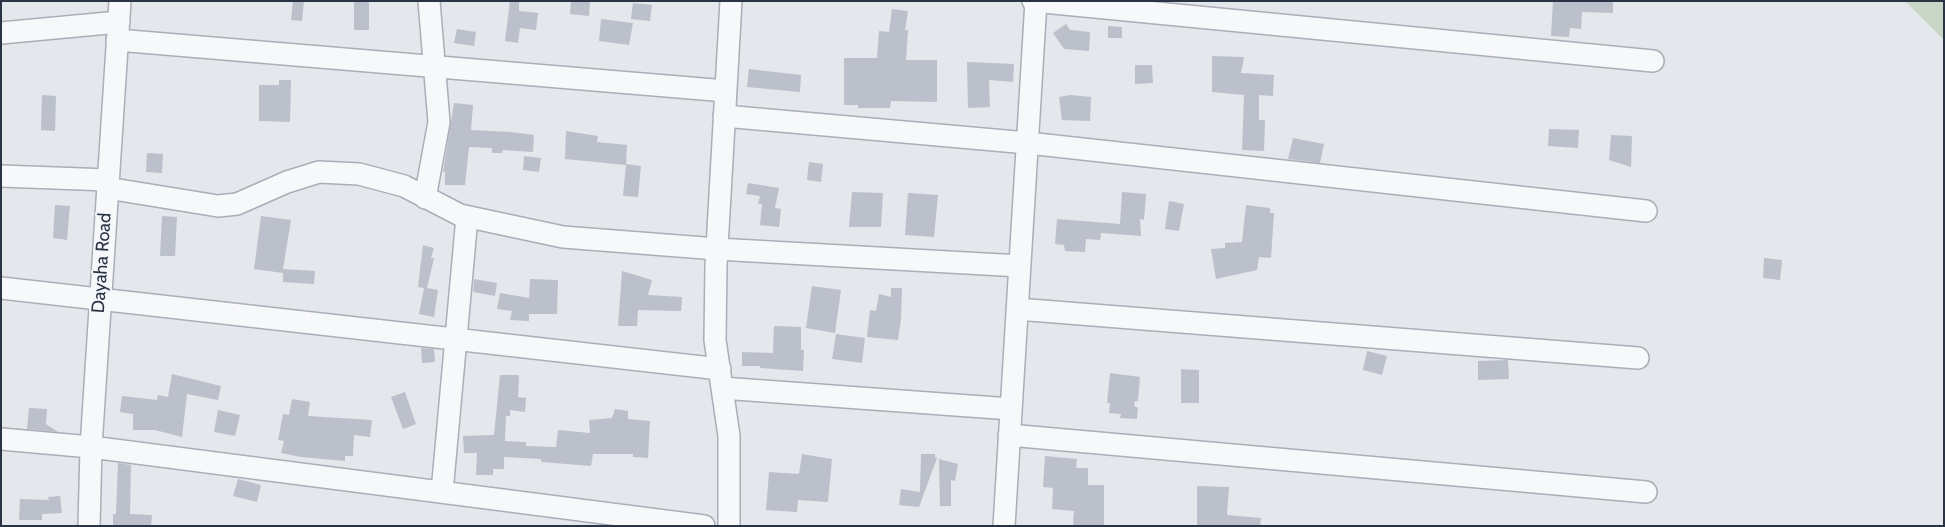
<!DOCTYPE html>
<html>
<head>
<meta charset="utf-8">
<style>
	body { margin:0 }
	#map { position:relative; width:1945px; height:527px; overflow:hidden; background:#e4e7ec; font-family:Cabin,sans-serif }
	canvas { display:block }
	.frame { position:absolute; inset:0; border:2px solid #2b3445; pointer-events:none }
</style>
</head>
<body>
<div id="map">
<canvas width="1945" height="527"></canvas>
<div class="frame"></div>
</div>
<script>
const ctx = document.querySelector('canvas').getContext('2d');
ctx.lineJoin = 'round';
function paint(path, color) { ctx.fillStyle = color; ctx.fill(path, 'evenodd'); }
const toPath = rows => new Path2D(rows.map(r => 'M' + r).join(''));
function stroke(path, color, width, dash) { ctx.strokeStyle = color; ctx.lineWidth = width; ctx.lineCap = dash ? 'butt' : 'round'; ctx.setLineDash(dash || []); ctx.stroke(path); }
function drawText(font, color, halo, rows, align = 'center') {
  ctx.font = font + ' Cabin,sans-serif'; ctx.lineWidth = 4; ctx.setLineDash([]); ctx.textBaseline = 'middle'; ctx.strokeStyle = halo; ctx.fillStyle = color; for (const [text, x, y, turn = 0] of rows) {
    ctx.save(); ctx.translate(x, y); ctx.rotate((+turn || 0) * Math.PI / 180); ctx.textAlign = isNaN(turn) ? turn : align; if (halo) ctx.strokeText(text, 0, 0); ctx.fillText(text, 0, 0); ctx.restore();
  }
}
paint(toPath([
	[1905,1,1944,1,1944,40]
]), '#c9d6c5');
paint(toPath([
	[293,1,304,1,302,21,291,20],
	[354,1,369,1,369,30,354,30],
	[510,1,519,1,519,11,538,13,536,30,520,28,518,43,505,41],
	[571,1,590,1,589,16,570,14],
	[1553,1,1613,1,1613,13,1582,12,1581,29,1570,28,1569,37,1551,36],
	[633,3,652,5,650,21,631,19],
	[892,9,908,11,905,30,908,30,906,60,937,60,937,102,891,101,890,108,858,108,858,105,844,105,844,58,877,58,879,31,889,32],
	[601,19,633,23,629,45,599,41],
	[1066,24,1070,30,1090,32,1089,51,1064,49,1053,33],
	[1108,26,1122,27,1122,38,1108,38],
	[457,29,476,32,474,46,454,43],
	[1212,56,1244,57,1241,73,1274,75,1273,96,1259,95,1259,120,1265,120,1264,151,1242,150,1244,95,1212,92],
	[967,62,1014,64,1013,82,989,80,990,107,968,108],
	[1135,65,1152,65,1153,83,1135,84],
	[749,69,801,75,800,92,747,87],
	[279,80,291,80,290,122,259,121,259,85,279,85],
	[42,95,56,96,55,131,41,130],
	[1070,95,1091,97,1090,121,1062,120,1059,97],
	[454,103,473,105,471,130,511,132,534,135,533,152,503,150,502,153,492,153,492,148,469,147,465,185,445,185,445,172,443,172],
	[1549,129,1579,130,1578,148,1548,146],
	[566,131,598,136,597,142,627,145,626,165,565,159],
	[1611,135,1632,136,1631,167,1609,160],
	[1293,138,1324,144,1320,163,1288,159],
	[147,153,163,154,162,173,146,172],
	[524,156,541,158,539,172,523,170],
	[809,162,823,164,821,182,807,180],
	[626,164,641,166,638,197,623,196],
	[748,183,779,188,775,208,781,209,779,227,760,225,762,204,758,204,760,196,746,194],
	[852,192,883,193,881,227,849,227],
	[1122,192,1146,194,1144,220,1140,219,1141,236,1101,233,1100,240,1086,239,1085,252,1065,251,1064,245,1055,244,1057,219,1120,224],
	[908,193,938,195,934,237,905,235],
	[1169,201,1184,204,1179,231,1165,229],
	[55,205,70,206,67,240,53,238],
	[1246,205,1270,208,1270,213,1274,213,1271,258,1259,257,1257,270,1216,279,1211,249,1225,248,1225,243,1242,242],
	[162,216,177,217,175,256,160,256],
	[261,216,291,220,283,269,315,271,314,284,283,282,283,270,283,273,254,269],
	[423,245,434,248,431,258,434,258,427,288,438,290,434,317,419,314,424,288,418,287],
	[1764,258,1782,260,1780,280,1763,278],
	[622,271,652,280,648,295,682,297,681,311,638,310,637,326,618,326],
	[474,279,497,283,495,296,473,292],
	[530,279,558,280,557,314,529,314,529,321,510,320,512,311,497,309,500,293,529,298],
	[812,286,841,290,835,333,806,328],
	[891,288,902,288,901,319,898,340,867,337,870,310,876,311,879,294,891,297],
	[774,326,801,327,801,350,804,350,803,371,760,368,760,366,742,366,742,352,773,353],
	[836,334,865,338,862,363,832,359],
	[421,348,434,349,435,362,422,363],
	[1367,351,1387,356,1382,375,1363,370],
	[1508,360,1509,379,1478,380,1478,361],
	[1181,369,1199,370,1199,403,1181,403],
	[1110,373,1140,377,1138,401,1135,401,1134,406,1138,408,1137,419,1120,418,1121,414,1109,413,1110,403,1107,403],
	[172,374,221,386,218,400,187,394,182,437,155,430,133,430,133,414,120,412,122,396,157,400,158,395,168,397],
	[500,375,519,375,518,397,526,398,525,412,510,410,510,416,506,416,505,441,526,442,526,446,556,447,558,430,590,433,589,420,612,418,615,409,628,411,628,419,650,421,648,458,633,457,633,454,593,454,591,466,541,462,541,459,504,457,504,469,493,469,493,475,476,475,477,453,464,453,463,436,494,435],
	[405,392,416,424,403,429,391,397],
	[292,399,310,402,308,416,372,420,370,437,354,435,353,456,345,456,345,461,301,457,281,453,284,441,278,440,283,414,289,415],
	[29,408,47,409,46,424,58,432,27,429],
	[218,410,240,415,235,436,214,432],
	[802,454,832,459,828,502,798,500,797,512,766,510,769,472,799,474],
	[921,454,935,454,935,457,937,458,919,507,899,505,901,489,920,492],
	[1045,456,1077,459,1076,468,1088,468,1088,485,1104,485,1104,526,1073,526,1074,511,1052,509,1053,488,1043,487],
	[939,459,958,464,955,481,951,480,951,506,940,506],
	[118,463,131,465,130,514,152,515,151,526,113,526,113,514,116,514],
	[238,479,261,485,257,502,233,496],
	[1197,486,1229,487,1227,515,1261,518,1260,526,1197,526],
	[60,496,62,513,42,514,42,520,19,520,20,499,49,500,48,497]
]), '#bbc0ca');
const minor = toPath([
	[1033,1,1653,61],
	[1,33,119,22],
	[117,40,726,91],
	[724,116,1028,143,1646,211],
	[1,176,108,180],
	[107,188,218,206,237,204,287,182,319,172,359,174,404,186,460,215,563,237,717,249,1020,266],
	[425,198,439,122,429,1],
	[1,288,720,369],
	[1017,309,1638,358],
	[722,388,1011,409],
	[1009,435,1646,492],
	[1,439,91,447,704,526],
	[442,492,467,217],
	[89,526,91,447,120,1],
	[729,526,729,436,715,340,716,265,731,1],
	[1004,526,1036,1]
]);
stroke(minor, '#a9aeb7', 24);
stroke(minor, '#f7f8fa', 21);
drawText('18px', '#2b3445', '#f4f6f9', [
	["Dayaha Road",102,263,-86]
]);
</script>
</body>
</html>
